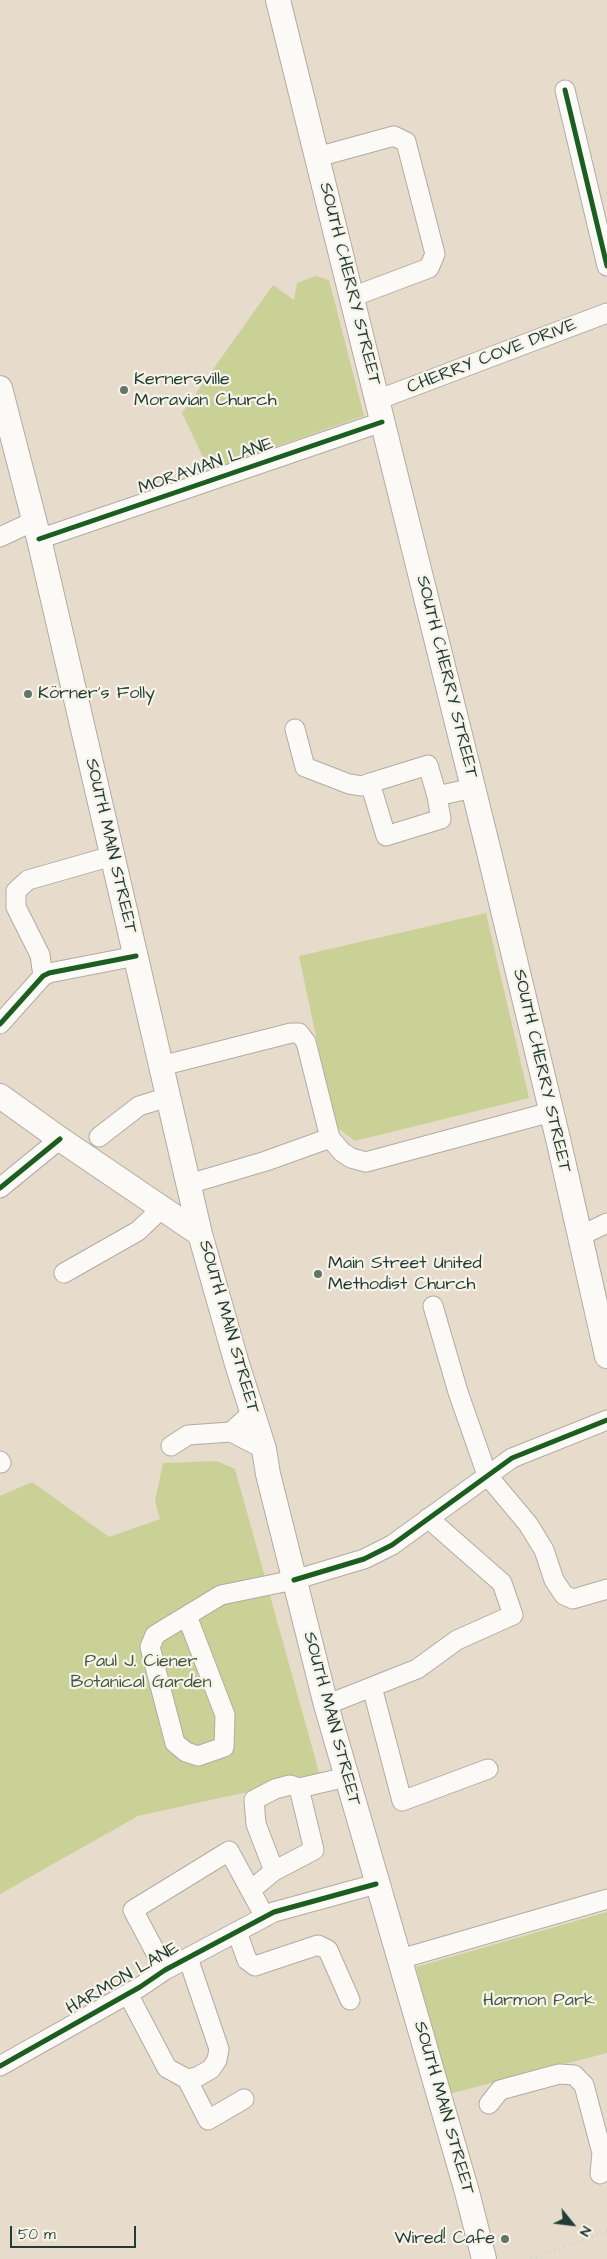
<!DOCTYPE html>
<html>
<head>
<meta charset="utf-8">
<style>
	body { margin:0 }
	#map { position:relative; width:607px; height:2259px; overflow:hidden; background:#e7dbcc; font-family:"Architects Daughter",sans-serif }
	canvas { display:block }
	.north { position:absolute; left:547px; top:2199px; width:50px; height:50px; -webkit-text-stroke:4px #f7f3e8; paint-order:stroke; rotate:119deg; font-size:14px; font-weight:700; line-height:20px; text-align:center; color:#1f3d34 }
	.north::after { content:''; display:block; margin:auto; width:18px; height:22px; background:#1f3d34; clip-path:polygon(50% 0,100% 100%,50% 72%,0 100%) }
	.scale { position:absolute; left:10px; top:2226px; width:126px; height:22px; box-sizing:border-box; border:2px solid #1f3d34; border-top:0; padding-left:6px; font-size:15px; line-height:18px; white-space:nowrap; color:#1f3d34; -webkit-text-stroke:4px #f7f3e8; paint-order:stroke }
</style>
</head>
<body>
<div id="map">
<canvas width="607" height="2259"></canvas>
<div class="north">N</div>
<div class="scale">50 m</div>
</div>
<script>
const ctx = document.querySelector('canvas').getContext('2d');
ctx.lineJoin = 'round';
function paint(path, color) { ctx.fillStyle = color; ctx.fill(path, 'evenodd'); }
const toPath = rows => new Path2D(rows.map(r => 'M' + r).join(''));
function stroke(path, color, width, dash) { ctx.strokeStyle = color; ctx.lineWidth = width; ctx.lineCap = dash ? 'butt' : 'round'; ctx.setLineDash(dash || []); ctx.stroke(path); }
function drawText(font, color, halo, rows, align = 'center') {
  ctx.font = font + ' "Architects Daughter",sans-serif'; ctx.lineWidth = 4.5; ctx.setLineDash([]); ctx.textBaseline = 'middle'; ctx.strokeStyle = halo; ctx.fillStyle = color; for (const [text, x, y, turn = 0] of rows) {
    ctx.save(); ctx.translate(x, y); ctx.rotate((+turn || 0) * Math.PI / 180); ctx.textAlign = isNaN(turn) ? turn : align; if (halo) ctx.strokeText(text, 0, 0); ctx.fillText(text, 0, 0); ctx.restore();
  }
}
paint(toPath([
	[316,276,329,280,364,416,209,470,182,413,273,285,294,300,297,283],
	[486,913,529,1098,355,1141,335,1126,299,956],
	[217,1461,235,1469,320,1776,138,1816,0,1894,0,1496,32,1482,109,1537,160,1519,155,1501,163,1463],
	[607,1912,607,2053,445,2095,416,1967]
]), '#c9d197');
const minor = toPath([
	[565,90,607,266],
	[317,157,394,136,406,142,435,254,429,268,352,297],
	[377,400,607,313],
	[0,537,34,521],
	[39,539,382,422],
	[295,729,305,767,349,784,362,786,370,783],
	[437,796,428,765,370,783,386,836,441,819,437,796,473,788],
	[43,976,40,955,16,907,16,891,28,880,112,856],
	[0,1024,43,976,49,973,136,956],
	[161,1066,291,1033,299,1033,306,1042,330,1138,342,1152,351,1158,366,1162,551,1112],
	[99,1137,139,1106,168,1097],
	[189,1184,266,1161,330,1138],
	[0,1188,60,1139],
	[580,1236,607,1223],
	[64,1273,138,1231,162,1208],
	[433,1306,458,1392,487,1475,528,1524,544,1550,554,1580,564,1595,573,1599,607,1589],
	[253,1412,231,1432,264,1449],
	[171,1446,188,1435,231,1432],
	[0,1461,1,1463],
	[187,1616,225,1715,224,1747,198,1756,186,1752,175,1743,150,1647,155,1635,221,1595,294,1580,364,1559,392,1545,512,1458,607,1420],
	[372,1687,402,1801,488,1769],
	[326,1705,417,1669,457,1640,513,1615,502,1583,428,1518],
	[274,1871,256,1824,254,1800,275,1789,290,1785,299,1788],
	[251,1890,274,1871,314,1850,299,1788,347,1777],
	[237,1932,247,1960,255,1966,318,1945,328,1950,350,2000],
	[400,1959,607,1899],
	[165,1970,133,1910,229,1851,265,1917],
	[128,1994,167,2068,187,2079,197,2077,211,2069,217,2060,219,2049,188,1958],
	[0,2066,140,1987,165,1970,274,1912,376,1884],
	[187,2079,208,2120,244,2099],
	[489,2104,500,2090,559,2074,574,2075,584,2085,602,2153,600,2174]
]);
const major = toPath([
	[278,0,489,852,559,1143,607,1356],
	[0,388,39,539,200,1234,237,1364,264,1449,268,1474,326,1705,467,2192,484,2259],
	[0,1096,60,1139,200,1234]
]);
stroke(minor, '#b1aca2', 21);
stroke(major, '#b1aca2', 26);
stroke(toPath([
	[531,2259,607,2231]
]), '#d2d1cc', 3, [1, 4]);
stroke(minor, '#fbfaf7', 19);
stroke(major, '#fbfaf7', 24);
stroke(toPath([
	[565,90,607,266],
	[39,539,382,422],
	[0,1024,43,976,49,973,136,956],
	[0,1188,60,1139],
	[294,1580,364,1559,392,1545,512,1458,607,1420],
	[0,2066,140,1987,165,1970,274,1912,376,1884]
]), '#1b5e20', 5);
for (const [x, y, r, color] of [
	[124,390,5,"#657469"],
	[28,694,5,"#657469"],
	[318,1274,5,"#657469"],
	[505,2239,5,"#657469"]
]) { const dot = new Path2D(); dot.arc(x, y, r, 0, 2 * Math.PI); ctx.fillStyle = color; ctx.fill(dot); stroke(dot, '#f7f3e8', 2); }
drawText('18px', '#1f3d34', '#f7f3e8', [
	["SOUTH CHERRY STREET",349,284,76],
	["CHERRY COVE DRIVE",492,357,-21],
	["MORAVIAN LANE",206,467,-19],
	["SOUTH CHERRY STREET",446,677,76],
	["SOUTH MAIN STREET",110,846,77],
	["SOUTH CHERRY STREET",541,1071,77],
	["SOUTH MAIN STREET",228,1327,74],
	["SOUTH MAIN STREET",331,1719,75],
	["HARMON LANE",123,1979,-30],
	["SOUTH MAIN STREET",443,2108,74]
]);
drawText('18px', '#1f3d34', '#f7f3e8', [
	["Kernersville",134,380],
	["Moravian Church",134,401],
	["Körner's Folly",38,694],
	["Main Street United",328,1264],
	["Methodist Church",328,1285],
	["Wired! Cafe",495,2239,"right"]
], 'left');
drawText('18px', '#3c593f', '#f7f3e8', [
	["Paul J. Ciener",141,1662],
	["Botanical Garden",141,1683],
	["Harmon Park",539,2001]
]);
</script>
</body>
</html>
